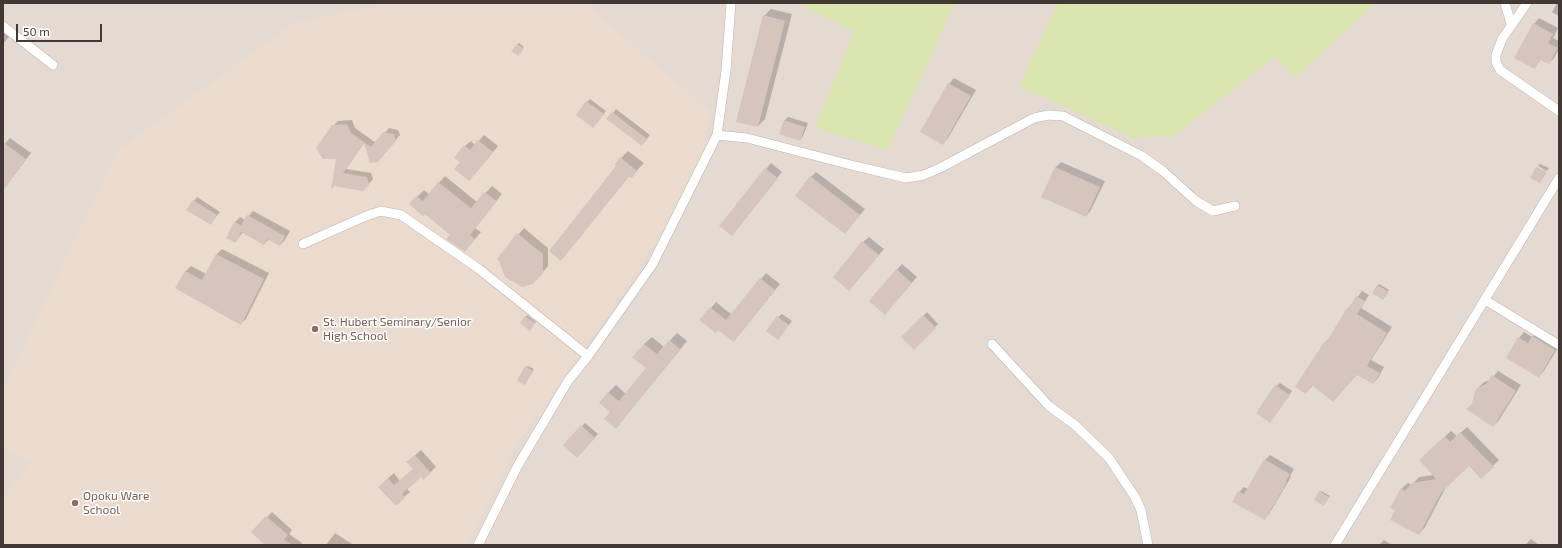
<!DOCTYPE html>
<html>
<head>
<meta charset="utf-8">
<style>
	body { margin:0 }
	#map { position:relative; width:1562px; height:548px; overflow:hidden; background:#f1eae4; font-family:"Exo 2",sans-serif }
	canvas { display:block }
	.frame { position:absolute; inset:0; border:4px solid #433934; pointer-events:none }
	.scale { position:absolute; left:16px; top:24px; width:86px; height:18px; box-sizing:border-box; border:2px solid #433934; border-top:0; padding-left:5px; font-size:12px; line-height:14px; white-space:nowrap; color:#433934; -webkit-text-stroke:3px #fff; paint-order:stroke }
</style>
</head>
<body>
<div id="map">
<canvas width="1562" height="548"></canvas>
<div class="frame"></div>
<div class="scale">50 m</div>
</div>
<script>
const ctx = document.querySelector('canvas').getContext('2d');
ctx.lineJoin = 'round';
function paint(path, color) { ctx.fillStyle = color; ctx.fill(path, 'evenodd'); }
const toPath = rows => new Path2D(rows.map(r => 'M' + r).join(''));
function stroke(path, color, width, dash) { ctx.strokeStyle = color; ctx.lineWidth = width; ctx.lineCap = dash ? 'butt' : 'round'; ctx.setLineDash(dash || []); ctx.stroke(path); }
function drawText(font, color, halo, rows, align = 'center') {
  ctx.font = font + ' "Exo 2",sans-serif'; ctx.lineWidth = 3; ctx.setLineDash([]); ctx.textBaseline = 'middle'; ctx.strokeStyle = halo; ctx.fillStyle = color; for (const [text, x, y, turn = 0] of rows) {
    ctx.save(); ctx.translate(x, y); ctx.rotate((+turn || 0) * Math.PI / 180); ctx.textAlign = isNaN(turn) ? turn : align; if (halo) ctx.strokeText(text, 0, 0); ctx.fillText(text, 0, 0); ctx.restore();
  }
}
paint(toPath([
	[3,3,1559,3,1559,545,3,545]
]), '#e5dad2');
paint(toPath([
	[391,3,584,3,710,111,702,165,639,269,514,448,467,545,3,545,3,500,30,462,3,448,3,389,118,150,294,23]
]), '#eadbce');
paint(toPath([
	[799,3,955,3,888,150,815,128,854,31,819,14],
	[1058,3,1376,3,1295,77,1275,57,1174,136,1134,138,1019,86]
]), '#dae4ae');
paint(toPath([
	[1557,3,1559,3,1559,16,1552,12],
	[771,9,792,14,765,119,758,126,764,16],
	[1539,18,1558,28,1553,38,1559,41,1559,49,1554,58,1549,63,1541,59,1535,67,1534,24],
	[3,26,12,33,3,44],
	[519,43,524,47,518,55,512,51],
	[954,78,976,90,948,138,943,143,949,84],
	[590,99,606,111,597,123,587,102],
	[616,109,650,135,645,141,613,113],
	[788,117,808,123,803,136,800,140,780,133,785,120],
	[352,120,355,128,376,143,389,128,398,130,400,135,378,161,370,162,365,142,346,169,371,173,373,179,363,190,335,185,337,158,333,126,338,121],
	[484,135,498,146,474,175,461,162,465,146,471,141,475,145],
	[10,138,31,153,3,190,3,146],
	[628,151,644,163,632,176,630,175,561,260,618,166,621,158],
	[1061,162,1105,181,1091,210,1086,216,1043,196,1056,167],
	[771,163,782,172,732,235,721,226],
	[1540,164,1549,168,1547,171,1538,166],
	[1537,168,1546,173,1540,182],
	[816,172,865,209,845,233,811,177],
	[445,176,477,202,492,186,502,194,475,228,481,232,471,244,451,235,425,213,410,204,424,190,429,194],
	[197,197,220,212,210,224,194,201],
	[253,211,290,231,285,240,280,245,269,239,264,244,243,232,235,242,227,237,235,222,240,217,245,220],
	[524,228,548,248,548,266,538,278,498,259],
	[869,237,884,249,854,284,863,242],
	[222,249,269,273,246,319,240,324,176,288,186,271,191,266,206,274,217,254],
	[902,264,917,277,890,308,870,301],
	[766,273,780,284,734,341,711,308,716,302,732,315],
	[1379,284,1389,290,1385,297,1377,286],
	[1362,291,1369,295,1361,308,1392,327,1371,360,1384,367,1378,378,1373,383,1357,374,1333,401,1314,384,1306,393,1325,343,1330,337,1347,310],
	[927,312,938,324,914,348,902,337],
	[782,314,792,321,778,339,778,317],
	[527,315,536,322,531,328,526,317],
	[1538,331,1559,346,1544,371,1539,376,1519,338,1524,332,1532,337],
	[677,333,687,341,616,428,608,393,616,385,626,394,647,368,644,344,652,337,664,347],
	[528,366,534,369,525,384,526,367],
	[1498,371,1521,385,1499,420,1493,426,1473,404,1478,388,1484,382,1490,380],
	[1280,383,1292,391,1270,422,1276,386],
	[585,423,598,434,577,457,564,445],
	[1467,427,1499,460,1481,477,1469,465,1446,487,1425,527,1419,534,1396,510,1401,489,1408,483,1412,485,1419,477,1434,475,1426,454,1451,431,1457,436],
	[421,450,436,467,423,479,421,475,406,488,410,492,404,497,385,481,394,473,400,481,414,469,413,457],
	[1270,455,1294,469,1290,476,1291,477,1269,514,1264,519,1234,502,1239,492,1244,487,1248,489,1265,460],
	[1321,491,1330,496,1325,503,1320,492],
	[272,512,292,530,289,534,302,543,301,545,265,545,267,517],
	[335,533,352,544,351,545,326,545],
	[1531,539,1539,545,1525,545],
	[1384,540,1392,545,1379,545]
]), '#0003');
paint(toPath([
	[763,15,785,21,758,127,736,122],
	[1533,23,1553,34,1548,43,1558,48,1549,64,1540,60,1535,69,1514,58],
	[517,44,524,49,518,56,511,51],
	[948,83,971,96,943,145,920,132],
	[586,101,604,114,593,128,576,115],
	[612,112,647,139,642,146,606,119],
	[784,120,805,127,800,141,779,134],
	[347,124,351,133,371,147,383,132,394,134,396,141,378,162,370,163,364,143,343,173,367,177,369,185,363,191,334,186,331,190,336,159,323,159,316,148,332,125],
	[478,140,493,152,469,181,454,169,460,162,454,158,464,145,470,150],
	[3,142,26,159,3,191],
	[620,157,637,171,632,178,629,176,561,261,549,251,616,166,615,164],
	[1055,167,1100,187,1086,217,1041,197],
	[1536,167,1546,171,1540,183,1530,178],
	[765,168,778,178,732,236,719,226],
	[810,176,860,215,845,234,795,196],
	[438,182,471,208,484,192,497,201,470,235,475,239,465,252,446,239,450,235,425,214,423,216,409,204,416,196,423,201],
	[193,200,217,215,211,225,186,210],
	[247,215,285,236,280,246,267,239,264,245,241,232,236,243,226,238,234,222,241,225],
	[517,233,543,254,543,273,533,284,522,287,505,277,499,261,497,259],
	[862,241,879,255,849,291,833,277],
	[216,254,264,279,241,325,175,288,185,271,202,280],
	[896,269,912,283,885,315,869,301],
	[760,278,775,290,734,342,718,330,716,333,699,320,710,307,726,320],
	[1377,285,1388,291,1383,300,1372,293],
	[1356,296,1365,301,1357,314,1387,333,1367,366,1380,373,1373,384,1357,375,1333,402,1312,385,1306,394,1295,387,1324,342,1326,343,1346,309,1348,310],
	[923,315,936,328,914,350,901,337],
	[525,316,535,323,530,331,520,323],
	[777,316,789,325,778,340,766,331],
	[1532,336,1555,350,1539,378,1506,358,1518,337,1528,343],
	[669,340,680,349,616,429,604,419,610,412,599,403,608,392,619,401,646,368,632,357,644,344,657,354],
	[525,366,533,371,525,385,517,381],
	[1492,375,1516,391,1493,427,1466,409,1472,404,1474,394,1477,388,1486,384],
	[1275,385,1290,395,1270,423,1256,413],
	[581,425,595,438,577,458,563,445],
	[1460,432,1494,467,1481,479,1469,466,1441,493,1419,535,1390,520,1395,510,1390,508,1401,488,1405,491,1412,483,1436,479,1419,460,1445,436,1450,442],
	[415,455,431,473,423,480,421,477,402,494,405,498,396,506,378,487,388,478,394,485,413,469,406,462],
	[1264,459,1290,474,1286,481,1287,482,1265,520,1232,502,1238,491,1244,494],
	[1319,491,1329,497,1324,506,1314,500],
	[266,516,288,535,284,540,293,545,265,545,251,532]
]), '#d5c5bd');
const street = toPath([
	[1505,3,1511,24],
	[1527,3,1502,39,1496,55,1496,62,1500,70,1559,111],
	[3,26,53,65],
	[717,135,726,70,731,3],
	[303,244,366,216,381,211,401,215,479,269,588,356,568,381,517,467,478,545],
	[1485,300,1559,345],
	[992,344,1049,406,1075,425,1109,458,1135,497,1141,510,1148,545],
	[588,356,652,265,717,135,747,138,851,165,906,178,924,175,940,168,1034,118,1048,115,1063,116,1142,156,1163,171,1196,201,1213,211,1235,206],
	[1335,545,1559,178]
]);
stroke(street, '#bfb2aa', 10);
stroke(street, '#fff', 9);
for (const [x, y, r, color] of [
	[315,329,4,"#8d6e63"],
	[75,503,4,"#8d6e63"]
]) { const dot = new Path2D(); dot.arc(x, y, r, 0, 2 * Math.PI); ctx.fillStyle = color; ctx.fill(dot); stroke(dot, '#fff', 1.5); }
drawText('12px', '#785e54', '#fff', [
	["St. Hubert Seminary/Senior",323,322],
	["High School",323,336],
	["Opoku Ware",83,496],
	["School",83,510]
], 'left');
</script>
</body>
</html>
